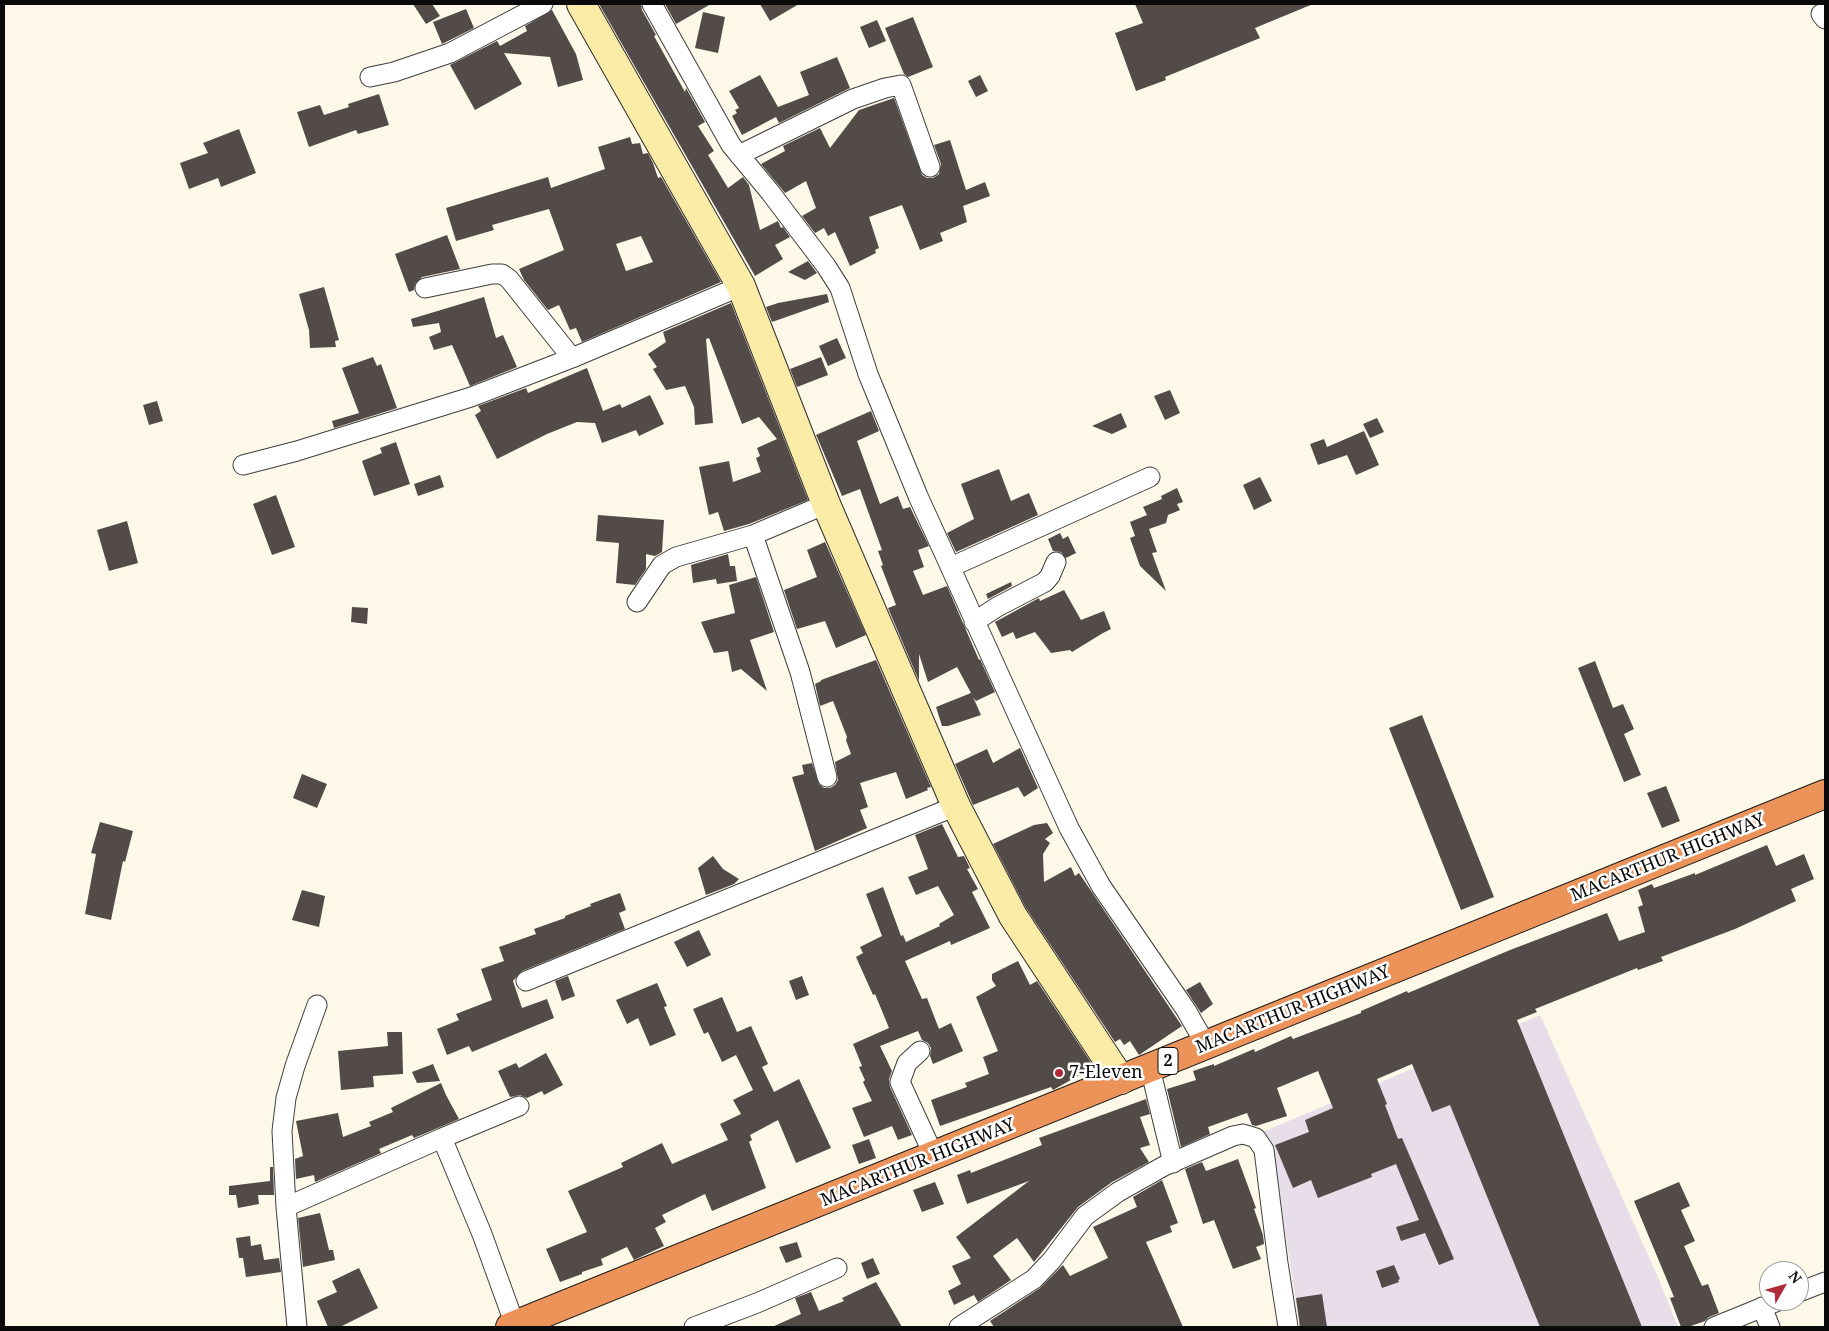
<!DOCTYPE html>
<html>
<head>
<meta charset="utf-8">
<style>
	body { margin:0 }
	#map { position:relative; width:1829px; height:1331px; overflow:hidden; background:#fef8e8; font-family:"Noto Serif",serif }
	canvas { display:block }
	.frame { position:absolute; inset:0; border:5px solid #0a0a0a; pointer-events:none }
	.north { position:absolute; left:1759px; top:1261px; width:50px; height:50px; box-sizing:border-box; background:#fff; border:1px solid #9d9d9d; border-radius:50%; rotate:52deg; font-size:14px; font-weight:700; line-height:20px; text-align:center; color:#0a0a0a }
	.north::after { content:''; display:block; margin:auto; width:18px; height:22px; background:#b02c3a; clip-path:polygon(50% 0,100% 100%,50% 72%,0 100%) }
</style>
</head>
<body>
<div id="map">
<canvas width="1829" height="1331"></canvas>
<div class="frame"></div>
<div class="north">N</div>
</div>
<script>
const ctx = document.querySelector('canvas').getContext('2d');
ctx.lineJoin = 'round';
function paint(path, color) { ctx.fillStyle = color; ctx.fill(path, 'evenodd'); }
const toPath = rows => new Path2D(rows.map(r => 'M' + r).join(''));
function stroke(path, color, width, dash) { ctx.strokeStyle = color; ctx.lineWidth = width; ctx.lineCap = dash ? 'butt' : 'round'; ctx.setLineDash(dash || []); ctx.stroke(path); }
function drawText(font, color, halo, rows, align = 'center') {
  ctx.font = font + ' "Noto Serif",serif'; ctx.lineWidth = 5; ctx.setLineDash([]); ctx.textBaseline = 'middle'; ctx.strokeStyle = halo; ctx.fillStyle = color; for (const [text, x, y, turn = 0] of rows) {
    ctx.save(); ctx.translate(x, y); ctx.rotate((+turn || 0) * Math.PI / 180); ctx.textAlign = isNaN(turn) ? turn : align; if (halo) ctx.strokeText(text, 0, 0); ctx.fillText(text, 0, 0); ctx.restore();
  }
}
paint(toPath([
	[1540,1015,1657,1275,1678,1327,1300,1327,1272,1148,1260,1133]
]), '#e7dee9');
paint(toPath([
	[413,4,432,4,440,16,426,24],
	[599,4,641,4,642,10,656,35,654,36,685,92,686,88,705,122,698,126,714,151,708,155,728,188,743,177,749,185,760,230,778,221,781,228,783,227,790,237,775,245,783,259,755,276],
	[665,4,711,4,676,24],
	[760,4,799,4,770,21],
	[1135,4,1313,4,1255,28,1260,38,1165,77,1166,80,1136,91,1115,33,1143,23],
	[466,9,474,28,442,44,433,22],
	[552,10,576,54,583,80,558,87,550,57,504,53,522,84,475,110,450,65,497,41,500,46,527,31,525,26],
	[703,12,725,17,718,53,695,48],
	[913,17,933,67,908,77,904,74,885,28],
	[877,20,886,41,869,48,860,27],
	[837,57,850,88,779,123,776,117,742,135,732,116,737,113,735,110,739,108,729,91,760,75,778,107,809,95,800,72],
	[980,75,988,91,976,97,968,81],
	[379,94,389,125,358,134,356,130,309,147,297,112,320,105,324,115,349,107,348,104],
	[894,98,922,175,927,178,933,178,939,174,941,164,934,145,950,140,966,190,985,182,990,196,963,206,967,222,940,233,943,241,920,250,902,205,869,217,879,248,875,250,876,253,850,266,835,232,828,236,824,228,815,233,802,216,816,208,806,181,785,193,761,164,785,151,783,146,820,128,830,148,859,110],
	[239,129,256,173,221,187,218,178,189,189,180,163,208,153,203,143],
	[630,137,632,144,640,143,643,154,648,153,653,163,658,178,661,177,721,282,582,342,576,328,570,330,559,305,548,310,524,280,519,269,564,250,549,209,492,225,494,230,456,241,446,208,548,177,551,188,605,169,598,147],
	[641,236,653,262,626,271,616,244],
	[447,235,460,269,422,277,415,284,414,290,409,292,395,254],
	[808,261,817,273,805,280,788,272],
	[324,287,339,340,335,341,336,347,310,348,309,330,299,294],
	[827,294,829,302,772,322,766,307,778,303],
	[484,297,496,338,503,335,517,367,470,386,452,345,434,350,429,337,441,332,439,323,413,327,411,319],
	[731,303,808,500,749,524,724,531,718,512,709,515,699,467,729,461,733,482,761,472,756,458,760,456,757,448,777,439,759,417,742,424,709,338,706,339,713,423,695,425,694,407,685,386,666,390,653,369,657,367,648,354,666,342,663,332],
	[837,338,846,358,828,366,819,346],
	[373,357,377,366,381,364,397,408,334,428,332,421,359,413,342,368],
	[821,357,828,375,797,387,790,369],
	[587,368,603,411,620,404,622,408,650,395,664,424,639,436,636,430,602,443,595,423,577,422,547,434,497,459,475,415,481,411,478,406,526,388,528,393],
	[1170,390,1180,413,1165,420,1154,396],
	[157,401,163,421,149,425,143,405],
	[871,411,879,431,857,441,880,504,898,496,903,509,910,507,929,546,918,550,924,567,913,571,923,595,947,586,979,660,980,659,995,692,976,701,973,697,981,715,948,726,942,726,936,707,971,693,957,667,928,682,919,654,919,681,888,608,896,605,881,566,883,565,878,551,882,550,860,489,842,496,817,437,816,435],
	[1121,413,1127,427,1112,434,1092,426],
	[1377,418,1384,432,1370,438,1363,424],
	[1364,431,1379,465,1356,475,1347,455,1318,465,1310,444,1324,439,1327,447],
	[396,442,410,484,374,496,362,461,382,453,380,448],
	[999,469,1011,501,1029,493,1038,515,956,552,947,533,974,519,961,484],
	[440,475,444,487,418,496,414,484],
	[1260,477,1272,501,1254,510,1243,485],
	[1177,488,1183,502,1177,504,1180,510,1168,515,1166,523,1149,529,1157,552,1152,553,1166,591,1140,566,1130,538,1135,536,1130,522,1147,515,1143,507,1162,499,1161,496],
	[276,495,295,547,272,555,253,504],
	[598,515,664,520,662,552,655,556,646,554,646,569,635,585,616,583,619,543,596,541],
	[127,521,138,563,109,571,97,530],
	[1060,533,1063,539,1068,536,1076,553,1066,558,1061,552,1053,551,1048,539],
	[825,542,866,635,836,648,825,621,797,629,784,590,817,577,807,550],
	[728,554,730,566,735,566,737,581,717,584,716,579,693,583,691,565],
	[756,577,774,632,750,640,767,691,741,669,732,672,728,651,714,653,701,622,735,613,729,585],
	[1011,582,1012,586,988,599,986,594],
	[1064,590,1081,620,1104,611,1111,629,1103,633,1072,652,1070,650,1051,653,1035,632,1016,639,1013,632,1002,637,995,622,1039,598,1040,601],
	[352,607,368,608,367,624,351,622],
	[876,660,931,787,927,788,928,790,906,799,896,772,860,783,868,807,860,810,867,828,815,851,792,777,804,774,802,765,812,763,819,784,824,788,830,788,835,785,838,780,835,762,851,754,846,740,847,737,833,701,820,706,815,684,821,681,821,680],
	[1595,661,1613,708,1623,704,1634,729,1624,734,1641,775,1624,782,1578,668],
	[1422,715,1494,897,1461,910,1389,728],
	[1020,748,1038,788,1024,797,1018,787,973,805,955,764,987,749,993,763],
	[302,774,327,784,317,808,293,798],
	[1666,786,1680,821,1662,828,1647,793],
	[100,822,133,831,125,862,123,861,111,920,85,914,96,854,91,853],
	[1047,823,1053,833,1045,839,1050,843,1043,854,1044,882,1071,867,1075,876,1079,873,1182,1026,1139,1055,1130,1041,1124,1045,1120,1039,1115,1042,1026,908,993,844,1034,825],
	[942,824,958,857,964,856,970,868,967,869,978,889,972,892,990,928,951,945,950,941,905,961,922,999,927,998,939,1029,951,1023,963,1051,933,1064,930,1056,931,1048,928,1043,922,1040,918,1031,880,1046,892,1071,889,1079,890,1087,912,1135,898,1140,892,1126,864,1137,852,1108,872,1101,863,1082,865,1080,859,1067,862,1066,853,1044,889,1028,875,994,873,995,856,957,863,953,860,947,882,936,866,894,883,887,901,936,903,935,906,942,940,926,939,924,954,915,938,886,916,895,908,877,928,869,915,835],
	[1767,845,1776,866,1804,854,1814,879,1791,889,1796,901,1735,929,1661,957,1663,961,1638,970,1637,968,1535,1009,1537,1012,1517,1020,1642,1327,1540,1327,1450,1105,1432,1112,1412,1064,1377,1079,1387,1104,1385,1105,1398,1139,1402,1138,1454,1259,1439,1265,1425,1233,1401,1241,1396,1227,1419,1220,1396,1164,1371,1174,1372,1177,1318,1198,1311,1180,1293,1188,1275,1145,1309,1132,1305,1120,1333,1108,1318,1071,1277,1088,1287,1116,1256,1126,1252,1125,1247,1113,1208,1127,1210,1134,1181,1147,1167,1089,1196,1080,1193,1071,1214,1064,1214,1066,1254,1049,1255,1052,1291,1036,1293,1039,1361,1013,1361,1011,1407,991,1408,993,1510,950,1607,913,1619,941,1645,932,1638,907,1643,905,1638,890,1652,884,1654,888,1695,873,1695,875],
	[713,856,723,869,739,879,734,884,706,895,698,868],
	[302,890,325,896,319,927,292,920],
	[620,893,626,910,619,913,625,929,522,971,513,981,522,1008,547,999,554,1018,472,1052,469,1046,447,1055,437,1029,459,1020,456,1014,492,1000,481,969,504,961,499,947,536,934,534,929,565,918,565,916,591,906,590,904],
	[699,930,711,955,687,967,674,942],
	[1018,961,1030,985,1037,981,1094,1067,1053,1090,1051,1087,940,1126,931,1100,967,1087,965,1083,989,1074,983,1057,998,1051,976,997,996,986,992,980,992,974],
	[568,976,575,996,562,1001,555,981],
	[802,976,809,995,796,1000,789,981],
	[1200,982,1213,1004,1201,1013,1186,990],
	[657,983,667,1006,664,1007,676,1035,650,1046,638,1018,627,1024,616,1000],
	[722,997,737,1032,751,1026,768,1064,762,1067,774,1092,799,1079,831,1148,796,1163,778,1120,750,1135,752,1140,749,1142,766,1188,712,1211,705,1194,662,1215,666,1222,655,1228,664,1246,634,1260,627,1247,601,1259,603,1265,582,1272,582,1274,560,1282,546,1249,587,1232,568,1191,623,1167,621,1163,662,1143,672,1164,728,1140,720,1124,741,1114,733,1100,753,1090,736,1055,722,1062,708,1032,704,1034,693,1009],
	[387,1032,402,1032,403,1074,373,1076,374,1087,341,1090,338,1051,388,1046],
	[546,1053,563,1085,544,1095,542,1091,527,1098,520,1095,510,1097,498,1071,516,1063,519,1068],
	[433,1064,440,1081,417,1083,412,1072],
	[441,1083,446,1095,459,1119,414,1138,412,1135,379,1149,381,1153,315,1182,314,1175,296,1179,295,1159,303,1156,296,1121,338,1113,343,1137,371,1126,369,1122,393,1112,391,1108],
	[1146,1099,1150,1114,1140,1117,1150,1145,1140,1148,1149,1162,1112,1182,1078,1207,1034,1262,1017,1238,993,1256,1011,1280,978,1302,974,1295,954,1305,948,1291,961,1284,952,1266,971,1258,956,1237,1029,1181,967,1204,957,1175,970,1170,971,1173,1042,1145,1039,1138],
	[869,1139,876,1158,859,1164,852,1145],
	[1238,1159,1256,1208,1254,1209,1263,1235,1264,1244,1256,1247,1261,1259,1233,1269,1214,1220,1203,1224,1185,1169,1202,1162,1206,1171],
	[270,1167,273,1167,274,1195,258,1195,259,1204,238,1208,236,1195,229,1195,229,1186,270,1181],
	[1162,1180,1178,1223,1170,1226,1172,1232,1146,1242,1183,1327,994,1327,990,1321,1040,1288,1063,1265,1070,1276,1108,1258,1093,1227,1137,1207,1133,1197],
	[935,1182,944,1204,922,1212,913,1190],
	[1679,1182,1690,1206,1681,1210,1695,1241,1684,1246,1702,1286,1708,1284,1719,1313,1709,1317,1705,1321,1688,1327,1681,1327,1670,1298,1674,1297,1634,1201],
	[320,1213,329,1250,333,1250,335,1260,303,1267,298,1218],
	[250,1236,251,1246,261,1244,264,1260,279,1258,281,1272,246,1277,243,1258,239,1258,236,1238],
	[797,1242,802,1257,786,1263,779,1247],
	[873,1258,880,1274,867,1279,861,1263],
	[1394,1265,1400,1279,1398,1280,1399,1282,1382,1288,1376,1271],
	[359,1268,378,1308,340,1327,328,1327,317,1301,337,1292,332,1281],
	[876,1282,902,1327,772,1327,801,1314,795,1298,811,1292,819,1311,844,1301,842,1298],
	[1322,1294,1327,1327,1300,1327,1296,1298]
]), '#524b47');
const street = toPath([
	[652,4,731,145,770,192,826,266,840,288,868,374,918,496,1069,828,1101,886,1186,1010,1206,1045],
	[1821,14,1825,19],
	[370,77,394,72,450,53,543,4],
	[739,155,853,99,885,88,901,85,930,167],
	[425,288,492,274,502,274,509,279,572,358],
	[243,465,297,451,471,397,572,358,741,286],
	[753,535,800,672,827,777],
	[951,567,1150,477],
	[637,602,662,565,676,557,753,535,826,504],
	[974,622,997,607,1045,582,1050,576,1056,562],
	[526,981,956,806],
	[920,1051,907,1063,900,1082,934,1156],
	[1150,1068,1173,1163],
	[442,1138,482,1234,515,1325],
	[286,1207,442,1138,519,1106],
	[1799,1292,1825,1282],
	[1762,1307,1770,1327],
	[297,1327,286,1207,282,1131,286,1098,295,1066,317,1005],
	[694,1327,757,1303,837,1268],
	[959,1327,1034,1279,1052,1260,1085,1216,1118,1192,1164,1166,1233,1136,1243,1134,1256,1138,1264,1150,1278,1263,1288,1327],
	[1714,1327,1778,1301]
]);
const secondary = toPath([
	[581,4,741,286,826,504,956,806,1013,916,1121,1080]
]);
const highway = toPath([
	[510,1327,1825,794]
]);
stroke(street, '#3d3d3d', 21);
stroke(secondary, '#2c2c2c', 30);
stroke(highway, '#1b1b1b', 30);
stroke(street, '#fff', 19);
stroke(secondary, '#faeca7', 28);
stroke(highway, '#eb9359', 28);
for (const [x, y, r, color] of [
	[1059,1073,5,"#b02c3a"]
]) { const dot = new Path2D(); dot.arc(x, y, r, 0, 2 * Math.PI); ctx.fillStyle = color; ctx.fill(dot); stroke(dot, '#fff', 2); }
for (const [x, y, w] of [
	[1168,1061,20]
]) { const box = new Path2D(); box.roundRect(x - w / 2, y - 13.5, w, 27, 4); ctx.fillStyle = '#fff'; ctx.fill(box); stroke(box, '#0a0a0a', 1); }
drawText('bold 16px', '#0a0a0a', null, [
	["2",1168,1061]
]);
drawText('18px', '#0a0a0a', '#fff', [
	["MACARTHUR HIGHWAY",1668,858,-22],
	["MACARTHUR HIGHWAY",1293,1010,-22],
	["MACARTHUR HIGHWAY",918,1163,-22]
]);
drawText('18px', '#0a0a0a', '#fff', [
	["7-Eleven",1069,1073]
], 'left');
</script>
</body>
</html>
